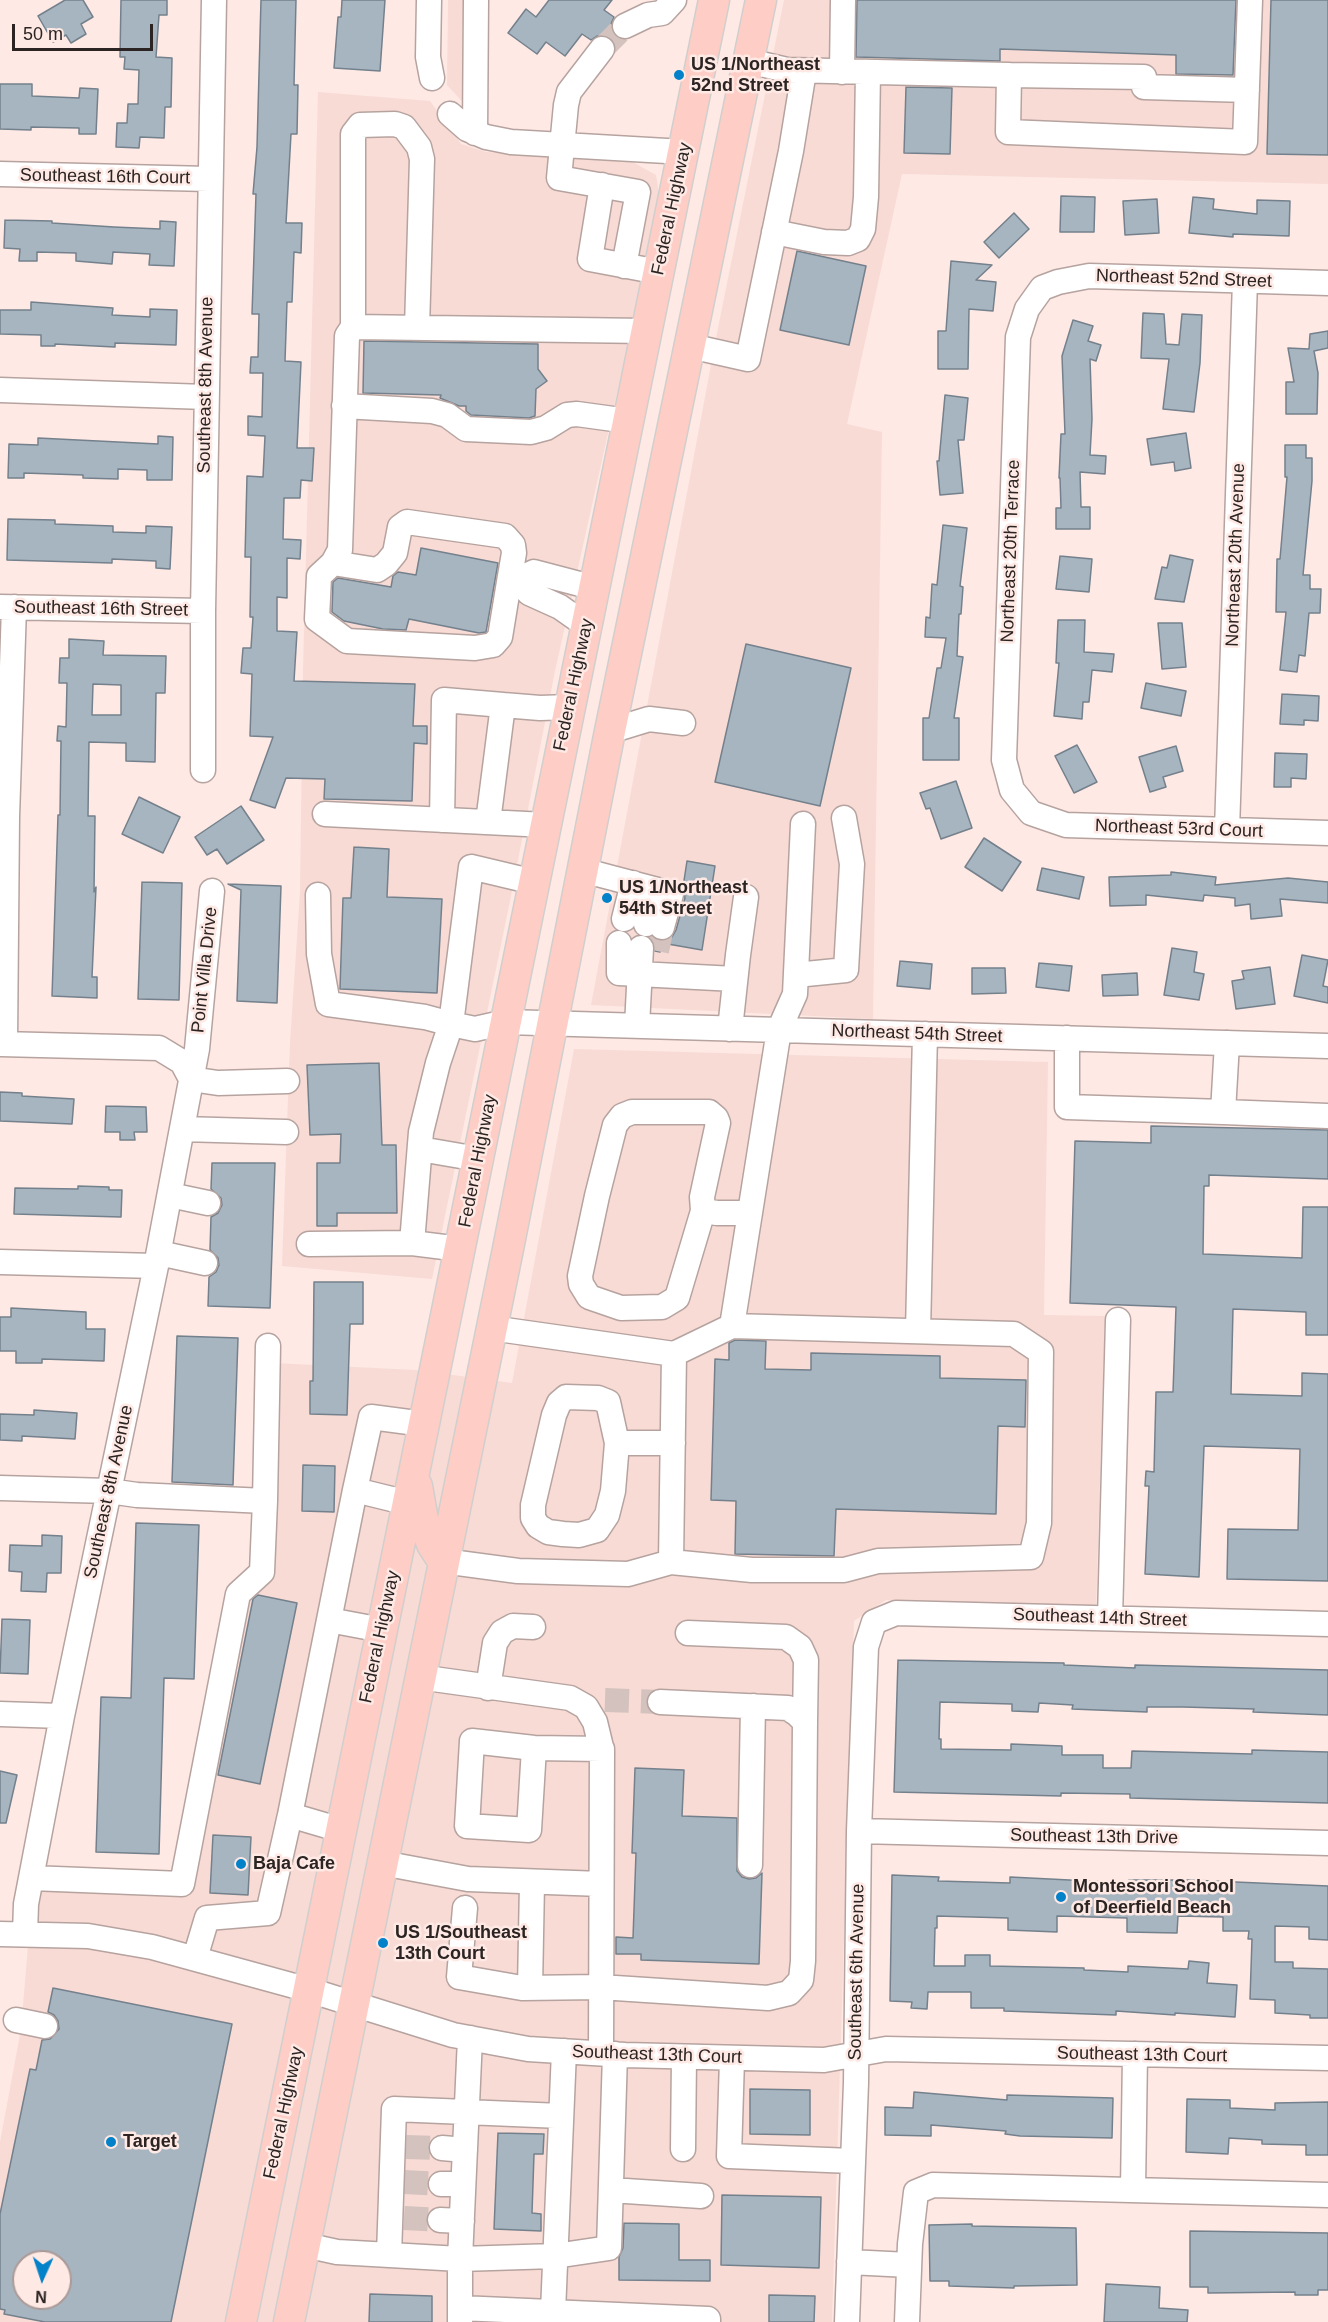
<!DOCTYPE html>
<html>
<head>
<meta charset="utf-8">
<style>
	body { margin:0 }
	#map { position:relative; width:1328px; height:2322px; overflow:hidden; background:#fee9e5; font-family:Arial,sans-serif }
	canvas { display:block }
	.north { position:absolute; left:12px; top:2250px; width:60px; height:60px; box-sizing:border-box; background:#fee9e5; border:2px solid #aa9a97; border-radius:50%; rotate:183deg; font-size:16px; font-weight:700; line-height:24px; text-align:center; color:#2b2422 }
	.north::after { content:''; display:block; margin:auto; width:21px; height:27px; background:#0381c9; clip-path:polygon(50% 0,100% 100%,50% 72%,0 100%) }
	.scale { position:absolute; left:12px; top:24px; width:141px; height:27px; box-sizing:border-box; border:3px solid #2b2422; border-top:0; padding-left:8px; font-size:18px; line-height:21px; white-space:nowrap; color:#2b2422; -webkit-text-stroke:4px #fee9e5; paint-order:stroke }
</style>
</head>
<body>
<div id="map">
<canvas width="1328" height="2322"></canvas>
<div class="north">N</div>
<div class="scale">50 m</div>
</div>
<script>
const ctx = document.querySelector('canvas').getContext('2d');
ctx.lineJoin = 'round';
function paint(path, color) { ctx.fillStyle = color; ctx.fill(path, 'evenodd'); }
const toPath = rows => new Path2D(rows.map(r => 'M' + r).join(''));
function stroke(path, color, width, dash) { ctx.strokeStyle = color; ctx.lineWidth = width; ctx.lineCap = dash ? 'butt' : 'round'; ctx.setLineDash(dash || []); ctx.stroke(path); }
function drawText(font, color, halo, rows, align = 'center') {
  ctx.font = font + ' Arial,sans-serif'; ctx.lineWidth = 5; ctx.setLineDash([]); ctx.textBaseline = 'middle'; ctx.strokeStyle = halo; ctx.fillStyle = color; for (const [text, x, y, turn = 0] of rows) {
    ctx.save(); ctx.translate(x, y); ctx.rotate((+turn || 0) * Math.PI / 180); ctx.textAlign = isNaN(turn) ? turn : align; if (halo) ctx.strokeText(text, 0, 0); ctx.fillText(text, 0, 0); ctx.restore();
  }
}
paint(toPath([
	[448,0,489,0,483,124,447,85],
	[784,0,1328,0,1328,184,902,174,847,424,882,432,873,1019,591,1005,717,333],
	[318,92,430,101,461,144,486,152,631,161,656,175,660,200,555,671,510,901,432,1279,282,1266,290,1043,300,892,303,671],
	[574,1049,1048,1062,1044,1315,1105,1316,1096,1611,886,1600,854,1621,832,2322,0,2322,0,2142,21,2029,28,1946,37,1882,187,1887,241,1598,268,1571,274,1363,416,1370,512,1383],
	[24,2262,60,2262,60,2298,24,2298]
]), '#f8dbd5');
const building = toPath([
	[65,0,83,0,93,17,81,24,86,34,71,43,66,35,53,42,38,16,65,0],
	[121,0,167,0,167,15,159,15,156,57,172,58,171,107,165,107,164,138,140,137,139,148,116,147,117,123,127,123,128,104,138,104,139,70,124,69,125,57,120,57,121,0],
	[261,0,296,0,294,85,298,85,297,134,291,134,286,223,302,223,301,253,294,252,292,302,287,302,285,361,301,362,297,448,314,448,312,481,301,480,300,498,284,498,283,539,301,540,300,559,287,558,287,598,277,597,277,631,297,632,294,681,415,684,413,726,427,726,427,744,414,743,412,801,324,799,325,779,286,778,275,808,250,800,273,737,250,736,252,674,241,673,243,648,251,648,253,617,250,617,251,557,245,557,247,476,263,477,265,436,248,435,248,416,262,417,263,373,250,373,251,357,258,357,259,314,252,314,256,194,253,194,257,147,261,0],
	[342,0,385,0,380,71,334,68,338,17,341,17,342,0],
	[549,0,612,0,604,10,614,17,611,24,612,33,617,38,624,40,616,50,615,43,610,37,597,36,591,40,582,34,565,56,546,42,537,54,508,33,526,9,536,17,549,0],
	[857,0,1236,0,1233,75,1176,74,1176,55,1000,49,1000,61,856,57,857,0],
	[1271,0,1328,0,1328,155,1267,154,1271,0],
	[0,84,32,84,32,96,79,98,80,88,98,89,96,134,79,134,79,128,31,127,31,130,0,129,0,84],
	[906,87,952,88,950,154,904,153,906,87],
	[1061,196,1095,197,1094,232,1060,232,1061,196],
	[1193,197,1214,199,1213,209,1257,214,1257,200,1290,201,1289,236,1233,234,1233,237,1189,233,1193,197],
	[1157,199,1159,233,1125,235,1123,201,1157,199],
	[1014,213,1029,229,999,258,984,242,1014,213],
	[5,220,52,221,52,223,114,227,160,229,160,221,176,222,174,266,149,265,150,254,113,252,112,264,76,261,76,253,37,252,37,261,19,261,20,249,4,248,5,220],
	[797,251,866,266,849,345,780,330,797,251],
	[951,261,992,265,976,280,996,282,993,311,969,309,968,369,938,369,938,331,946,331,951,261],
	[31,302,113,308,112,315,150,317,150,309,177,310,176,345,115,343,115,347,55,344,55,346,41,346,41,335,0,334,0,310,31,310,31,302],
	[1143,313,1164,314,1166,344,1179,345,1182,314,1202,315,1200,363,1194,412,1163,409,1169,359,1141,358,1143,313],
	[1073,320,1093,326,1088,341,1101,345,1096,361,1090,359,1092,419,1090,455,1106,456,1105,474,1080,472,1081,507,1090,507,1090,529,1056,529,1056,508,1061,508,1060,478,1059,478,1061,434,1065,434,1062,356,1073,320],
	[1328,331,1328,348,1314,351,1318,373,1317,414,1286,414,1286,382,1294,382,1288,348,1309,349,1310,334,1328,331],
	[364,341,538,344,538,369,547,381,536,389,535,416,529,418,471,415,466,411,466,406,459,406,440,398,441,395,363,393,364,341],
	[945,395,968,398,964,440,958,440,963,493,940,495,937,461,939,461,945,395],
	[1186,433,1191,468,1175,471,1174,462,1151,465,1147,439,1186,433],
	[158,436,173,437,172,480,147,480,147,470,118,469,118,479,83,478,83,475,24,473,24,478,8,478,9,444,38,445,38,438,158,444,158,436],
	[1285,445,1306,445,1306,458,1312,458,1312,481,1303,575,1310,575,1310,589,1321,589,1320,613,1309,613,1305,656,1299,655,1297,672,1280,670,1286,612,1276,612,1277,559,1280,559,1287,477,1285,477,1285,445],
	[8,519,55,520,55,524,113,526,113,532,146,533,146,526,172,527,170,569,156,568,156,561,112,559,112,563,7,560,8,519],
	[943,525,967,528,960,586,963,587,961,614,959,614,957,656,963,657,954,718,959,718,959,760,923,760,923,718,929,718,937,668,941,668,946,638,925,637,926,617,930,618,932,584,937,585,943,525],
	[421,548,498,563,486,632,479,633,409,619,406,630,383,629,344,621,332,612,333,582,338,578,391,587,393,576,398,572,416,575,421,548],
	[1170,555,1193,560,1184,602,1155,599,1162,567,1167,568,1170,555],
	[1060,556,1092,559,1089,592,1056,589,1060,556],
	[1058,620,1085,620,1084,652,1114,654,1112,672,1092,670,1089,702,1083,702,1082,719,1054,716,1059,663,1056,663,1058,620],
	[1158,623,1182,623,1186,667,1162,669,1158,623],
	[69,639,104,641,103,655,166,656,165,693,156,693,155,762,126,761,126,743,89,742,88,816,95,816,94,892,96,887,92,977,97,977,97,998,52,996,58,815,60,815,61,741,57,741,58,726,66,727,67,683,59,683,60,658,69,658,69,639],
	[93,684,121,685,121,715,92,715,93,684],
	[746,644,851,668,820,806,715,782,746,644],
	[1146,683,1186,691,1181,716,1141,708,1146,683],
	[1282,694,1319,696,1318,721,1304,720,1304,725,1280,724,1282,694],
	[1077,745,1097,782,1074,793,1055,756,1077,745],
	[1176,746,1183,771,1163,777,1166,787,1150,792,1139,757,1176,746],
	[1275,753,1307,754,1306,779,1291,778,1291,787,1274,787,1275,753],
	[956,781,972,828,941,839,930,808,926,809,920,793,956,781],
	[139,797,180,817,163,853,122,834,139,797],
	[241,806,264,840,227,864,217,849,207,855,195,837,241,806],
	[984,838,1021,862,1002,891,965,867,984,838],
	[354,847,389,849,387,897,442,899,437,993,340,989,343,898,351,898,354,847],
	[687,861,715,866,702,950,662,943,660,952,655,951,654,942,650,938,659,941,666,941,672,937,676,930,685,898,683,887,687,861],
	[1042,868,1084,877,1079,899,1037,890,1042,868],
	[1171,872,1216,877,1215,885,1288,878,1328,882,1328,903,1280,899,1282,916,1251,919,1250,904,1235,906,1235,898,1204,895,1203,901,1146,895,1146,905,1110,906,1109,877,1171,875,1171,872],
	[142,882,182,883,179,1000,138,999,142,882],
	[228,884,281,886,277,1003,237,1001,241,890,228,884],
	[1172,948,1197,952,1194,972,1204,974,1199,1000,1164,995,1172,948],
	[1302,955,1328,960,1323,986,1328,987,1328,1003,1294,996,1302,955],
	[900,961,932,964,930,989,897,986,900,961],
	[1039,963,1072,966,1069,991,1036,987,1039,963],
	[1270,967,1275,1004,1236,1009,1232,981,1244,979,1242,971,1270,967],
	[972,968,1005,968,1006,993,972,994,972,968],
	[1137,973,1138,995,1103,996,1102,975,1137,973],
	[379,1063,382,1145,396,1145,397,1213,337,1213,337,1226,317,1226,317,1163,340,1163,341,1134,310,1135,307,1065,379,1063],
	[0,1092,22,1093,22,1096,74,1099,72,1124,0,1121,0,1092],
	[106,1106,146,1107,147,1132,134,1132,135,1140,120,1140,120,1132,105,1132,106,1106],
	[1151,1126,1328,1130,1328,1179,1209,1175,1209,1186,1204,1186,1203,1254,1302,1258,1303,1207,1328,1207,1328,1335,1306,1335,1306,1312,1233,1309,1231,1394,1302,1396,1302,1373,1328,1374,1328,1581,1227,1579,1228,1529,1298,1530,1300,1449,1204,1446,1199,1577,1145,1574,1149,1486,1145,1486,1146,1471,1154,1472,1156,1392,1173,1392,1176,1307,1070,1303,1075,1141,1151,1143,1151,1126],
	[212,1163,275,1163,270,1308,208,1306,209,1277,216,1272,219,1265,218,1258,210,1250,211,1217,218,1213,222,1205,221,1198,211,1189,212,1163],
	[78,1186,109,1187,109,1190,122,1190,121,1217,14,1214,15,1188,78,1189,78,1186],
	[314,1282,363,1282,363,1324,350,1324,347,1415,310,1414,310,1381,313,1381,314,1282],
	[11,1308,86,1312,86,1329,105,1329,104,1361,42,1359,42,1363,16,1363,16,1351,0,1351,0,1317,11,1317,11,1308],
	[177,1336,238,1338,233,1485,172,1482,177,1336],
	[735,1340,766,1341,765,1369,811,1370,811,1353,940,1356,940,1378,1026,1380,1025,1427,998,1426,996,1514,836,1509,834,1556,735,1554,736,1501,711,1500,715,1359,729,1360,729,1343,735,1340],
	[34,1410,77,1413,75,1439,22,1436,22,1441,0,1440,0,1414,34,1415,34,1410],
	[303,1465,335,1466,334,1512,302,1511,303,1465],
	[136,1523,199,1525,194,1679,164,1678,159,1854,96,1852,101,1697,131,1698,136,1523],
	[42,1535,62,1536,61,1573,47,1573,46,1592,21,1591,22,1572,9,1571,10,1545,42,1546,42,1535],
	[258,1595,297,1603,260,1784,218,1775,253,1599,258,1595],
	[2,1619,30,1620,28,1674,0,1673,2,1619],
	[898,1660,1064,1663,1064,1665,1135,1668,1135,1665,1328,1670,1328,1715,1253,1712,1254,1709,1183,1707,1147,1707,1147,1712,1072,1709,1073,1705,1039,1703,1038,1712,1012,1711,1012,1704,940,1702,939,1739,941,1739,941,1749,1011,1750,1011,1744,1062,1746,1062,1755,1103,1755,1103,1768,1131,1768,1132,1751,1252,1754,1252,1750,1328,1752,1328,1803,1130,1798,1130,1794,1061,1793,1061,1796,894,1792,898,1660],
	[635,1768,684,1770,682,1816,737,1818,737,1871,742,1877,749,1879,756,1878,762,1873,759,1964,641,1960,641,1954,616,1954,616,1937,633,1938,636,1853,632,1853,635,1768],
	[0,1771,17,1775,6,1823,0,1823,0,1771],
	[213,1835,251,1837,248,1895,210,1893,213,1835],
	[892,1875,939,1877,938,1881,1010,1883,1010,1877,1129,1883,1129,1880,1189,1880,1328,1886,1328,1940,1309,1939,1309,1927,1275,1926,1275,1962,1293,1962,1293,1968,1328,1969,1328,2018,1310,2018,1310,2015,1275,2013,1275,2000,1250,1999,1252,1939,1248,1939,1249,1931,1223,1931,1223,1917,1178,1916,1177,1933,1127,1932,1127,1918,1057,1916,1057,1932,1008,1930,1008,1918,937,1916,937,1928,935,1928,934,1966,965,1966,965,1955,990,1955,990,1966,1084,1968,1084,1970,1128,1972,1128,1966,1188,1969,1189,1961,1209,1963,1207,1983,1237,1985,1235,2017,1175,2013,1175,2015,1116,2011,1116,2015,1004,2011,1004,2008,971,2008,971,1992,928,1992,927,2009,911,2008,912,2002,890,2001,892,1875],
	[53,1988,232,2024,171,2322,45,2322,4,2314,5,2310,0,2309,0,2214,30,2069,36,2070,42,2040,50,2039,59,2029,58,2021,54,2015,48,2012,53,1988],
	[24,2262,60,2262,60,2298,24,2298,24,2262],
	[750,2089,810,2090,810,2135,750,2134,750,2089],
	[914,2092,1007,2100,1007,2095,1113,2098,1112,2138,1020,2136,1005,2134,1006,2131,931,2125,931,2136,885,2135,885,2107,913,2108,914,2092],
	[1187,2099,1230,2100,1230,2108,1275,2110,1275,2103,1328,2102,1328,2155,1306,2155,1306,2145,1262,2144,1262,2140,1229,2138,1228,2154,1186,2152,1187,2099],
	[498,2133,544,2134,543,2154,534,2154,532,2213,541,2214,541,2231,494,2229,498,2133],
	[722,2195,821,2197,819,2268,721,2265,722,2195],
	[624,2223,679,2224,679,2260,710,2260,710,2281,619,2280,619,2257,623,2248,624,2223],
	[972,2224,972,2226,1076,2228,1077,2285,1014,2286,1014,2288,949,2286,949,2281,930,2281,929,2225,972,2224],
	[1190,2231,1328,2233,1328,2290,1318,2290,1318,2295,1295,2295,1295,2292,1208,2293,1208,2287,1190,2287,1190,2231],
	[1106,2284,1160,2287,1159,2308,1188,2310,1187,2322,1104,2322,1106,2284],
	[370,2294,432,2296,432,2322,369,2322,370,2294],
	[769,2295,815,2296,814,2322,769,2322,769,2295]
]);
paint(building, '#a7b5c1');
stroke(building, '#74818c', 1.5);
stroke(toPath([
	[602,49,625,26],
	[657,951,662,927],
	[605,1700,660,1702],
	[406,2147,442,2148],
	[404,2182,441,2184],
	[404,2218,440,2220]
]), '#d4c2be', 24, [24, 12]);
const minor = toPath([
	[429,0,428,57,432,78],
	[625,26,648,15,662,13,674,0],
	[602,49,569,92,566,105,559,178,638,192,624,266],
	[748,61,787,70,1009,75,1008,132,1245,142,1250,0],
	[842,72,843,0],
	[1009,75,1144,77,1144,87,1247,90],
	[450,114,467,129,486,137,511,142,684,152],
	[475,133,476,0],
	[0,174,209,179],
	[602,185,590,259,659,272],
	[774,232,824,242,848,243,858,239,863,229,866,197,868,72],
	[1328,283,1089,276,1058,282,1042,288,1027,309,1018,337,1004,760,1012,790,1031,813,1066,825,1328,833],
	[353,327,353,134,360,125,395,124,404,127,419,147,422,159,417,328],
	[690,346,748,359,791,151,804,71],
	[0,390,206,397],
	[344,406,432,411,447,415,466,429,531,432,546,428,567,415,577,414,628,421],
	[333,563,377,570,386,564,395,553,400,527,407,522,505,536,513,545,514,553,510,576],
	[519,579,510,576,500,637,493,645,475,648,347,641,317,619,319,576,333,563,340,550,347,336,353,327,647,331],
	[0,607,203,611],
	[587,626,560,607,529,593,519,579,534,572,595,588],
	[610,731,649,719,683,723],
	[203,770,203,611,214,0],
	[325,814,546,825],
	[442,820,444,700,503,705],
	[488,822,503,705,540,708,570,707],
	[1227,830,1245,281],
	[582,870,654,889,646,924],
	[654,889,671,894,662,927],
	[318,895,319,954,328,1004,425,1017,451,1024,471,867,534,882],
	[624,919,633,883],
	[619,943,619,973,735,979],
	[796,975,846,970,852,864,844,818],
	[637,1026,641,948],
	[730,1029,738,955,746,897],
	[1067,1038,1067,1107,1223,1112,1227,1043],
	[0,1044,159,1048,182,1062,191,1079,218,1083,287,1081],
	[5,1044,7,817,14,607],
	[1223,1112,1328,1116],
	[182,1129,286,1132],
	[420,1149,478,1159],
	[170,1195,208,1203],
	[703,1211,677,1298,662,1307,621,1308,589,1297,581,1284,580,1276,597,1196,615,1125,622,1116,632,1112,709,1112,716,1118,718,1123,702,1197,703,1211,717,1213,750,1213],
	[309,1244,412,1243],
	[460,1249,412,1243,421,1132,438,1063,451,1024,475,1029,506,1022,1328,1046],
	[159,1253,205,1263],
	[0,1262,156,1266],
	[732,1326,779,1030,795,994,803,824],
	[918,1331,925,1034],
	[617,1443,613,1491,607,1515,597,1530,579,1535,563,1534,548,1532,538,1526,533,1518,533,1505,554,1415,559,1403,566,1397,598,1398,608,1402,617,1443,673,1443],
	[0,1488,109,1491,137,1495,265,1501,262,1572,238,1594,182,1884,31,1878],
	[355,1490,371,1417,424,1424],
	[265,1501,268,1346],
	[443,1561,518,1571,628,1574,671,1562,752,1570,844,1570,878,1561,1031,1557,1039,1523,1041,1352,1014,1334,732,1326,674,1354,491,1328],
	[671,1562,674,1354],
	[1110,1618,1118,1320],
	[329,1620,382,1630],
	[688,1633,786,1637,800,1647,806,1660,805,1722],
	[419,1677,570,1698,586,1707,595,1722,602,1751,601,2053],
	[488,1688,495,1643,502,1632,513,1626,533,1627],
	[0,1714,62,1716],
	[534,1748,529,1830,467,1826,472,1741,534,1748,602,1749],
	[290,1815,355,1490,408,1503],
	[859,1831,1328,1843],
	[382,1863,468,1879,601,1884],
	[750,1865,753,1706],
	[465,1908,459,1977,522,1988,600,1987,768,1998,789,1993,801,1980,803,1961,805,1722,797,1714,788,1708,660,1702],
	[0,1934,88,1936,152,1947,309,1990,453,2035,528,2049,625,2055,824,2060,886,2049,1328,2058],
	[25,1934,26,1904,62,1716,156,1266,197,1049,212,891],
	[195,1958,207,1918,268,1913,290,1815,341,1830],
	[530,1988,532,1883],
	[16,2020,45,2026],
	[732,2059,729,2156,852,2161],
	[442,2148,465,2150],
	[683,2149,684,2057],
	[441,2184,463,2184],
	[611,2190,701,2196],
	[1133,2190,1135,2054],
	[440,2220,462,2221],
	[305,2245,337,2252,460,2259,470,2038],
	[389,2255,394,2109,561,2116],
	[849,2262,909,2265],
	[460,2308,708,2319,708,2322],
	[553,2312,564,2051],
	[460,2322,460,2259,555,2256,609,2248,615,2054],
	[847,2322,856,2083,859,1831,866,1647,874,1622,896,1613,1328,1624],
	[907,2322,910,2244,916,2192,933,2185,1328,2195]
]);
const major = toPath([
	[417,1486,423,1520,432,1544,443,1561],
	[241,2322,714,0],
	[289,2322,508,1249,610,731,761,0]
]);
stroke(minor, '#b6a39f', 27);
stroke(major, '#d0cfce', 33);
stroke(minor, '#fff', 24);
stroke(major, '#fecdc5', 30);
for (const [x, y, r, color] of [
	[679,75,6,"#0381c9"],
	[607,898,6,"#0381c9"],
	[241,1864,6,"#0381c9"],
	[1061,1897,6,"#0381c9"],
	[383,1943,6,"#0381c9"],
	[111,2142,6,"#0381c9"]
]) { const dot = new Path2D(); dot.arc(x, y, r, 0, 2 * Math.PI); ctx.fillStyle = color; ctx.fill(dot); stroke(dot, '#fee9e5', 2); }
drawText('bold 18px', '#2b2422', '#fee9e5', [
	["US 1/Northeast",691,65],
	["52nd Street",691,86],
	["US 1/Northeast",619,888],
	["54th Street",619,909],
	["Baja Cafe",253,1864],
	["Montessori School",1073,1887],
	["of Deerfield Beach",1073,1908],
	["US 1/Southeast",395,1933],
	["13th Court",395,1954],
	["Target",123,2142]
], 'left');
drawText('18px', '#2b2422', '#fee9e5', [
	["Southeast 16th Court",105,177,1],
	["Federal Highway",672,209,-78],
	["Northeast 52nd Street",1184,279,2],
	["Southeast 8th Avenue",206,385,-89],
	["Northeast 20th Terrace",1011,551,-88],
	["Northeast 20th Avenue",1236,555,-88],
	["Southeast 16th Street",101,609,1],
	["Federal Highway",574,685,-78],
	["Northeast 53rd Court",1179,829,2],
	["Point Villa Drive",205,970,-84],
	["Northeast 54th Street",917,1034,2],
	["Federal Highway",478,1161,-79],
	["Southeast 8th Avenue",109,1492,-78],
	["Southeast 14th Street",1100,1618,2],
	["Federal Highway",380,1637,-78],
	["Southeast 13th Drive",1094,1837,1],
	["Southeast 6th Avenue",857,1972,-89],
	["Southeast 13th Court",657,2055,2],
	["Southeast 13th Court",1142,2055,1],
	["Federal Highway",284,2113,-78]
]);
</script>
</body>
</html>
